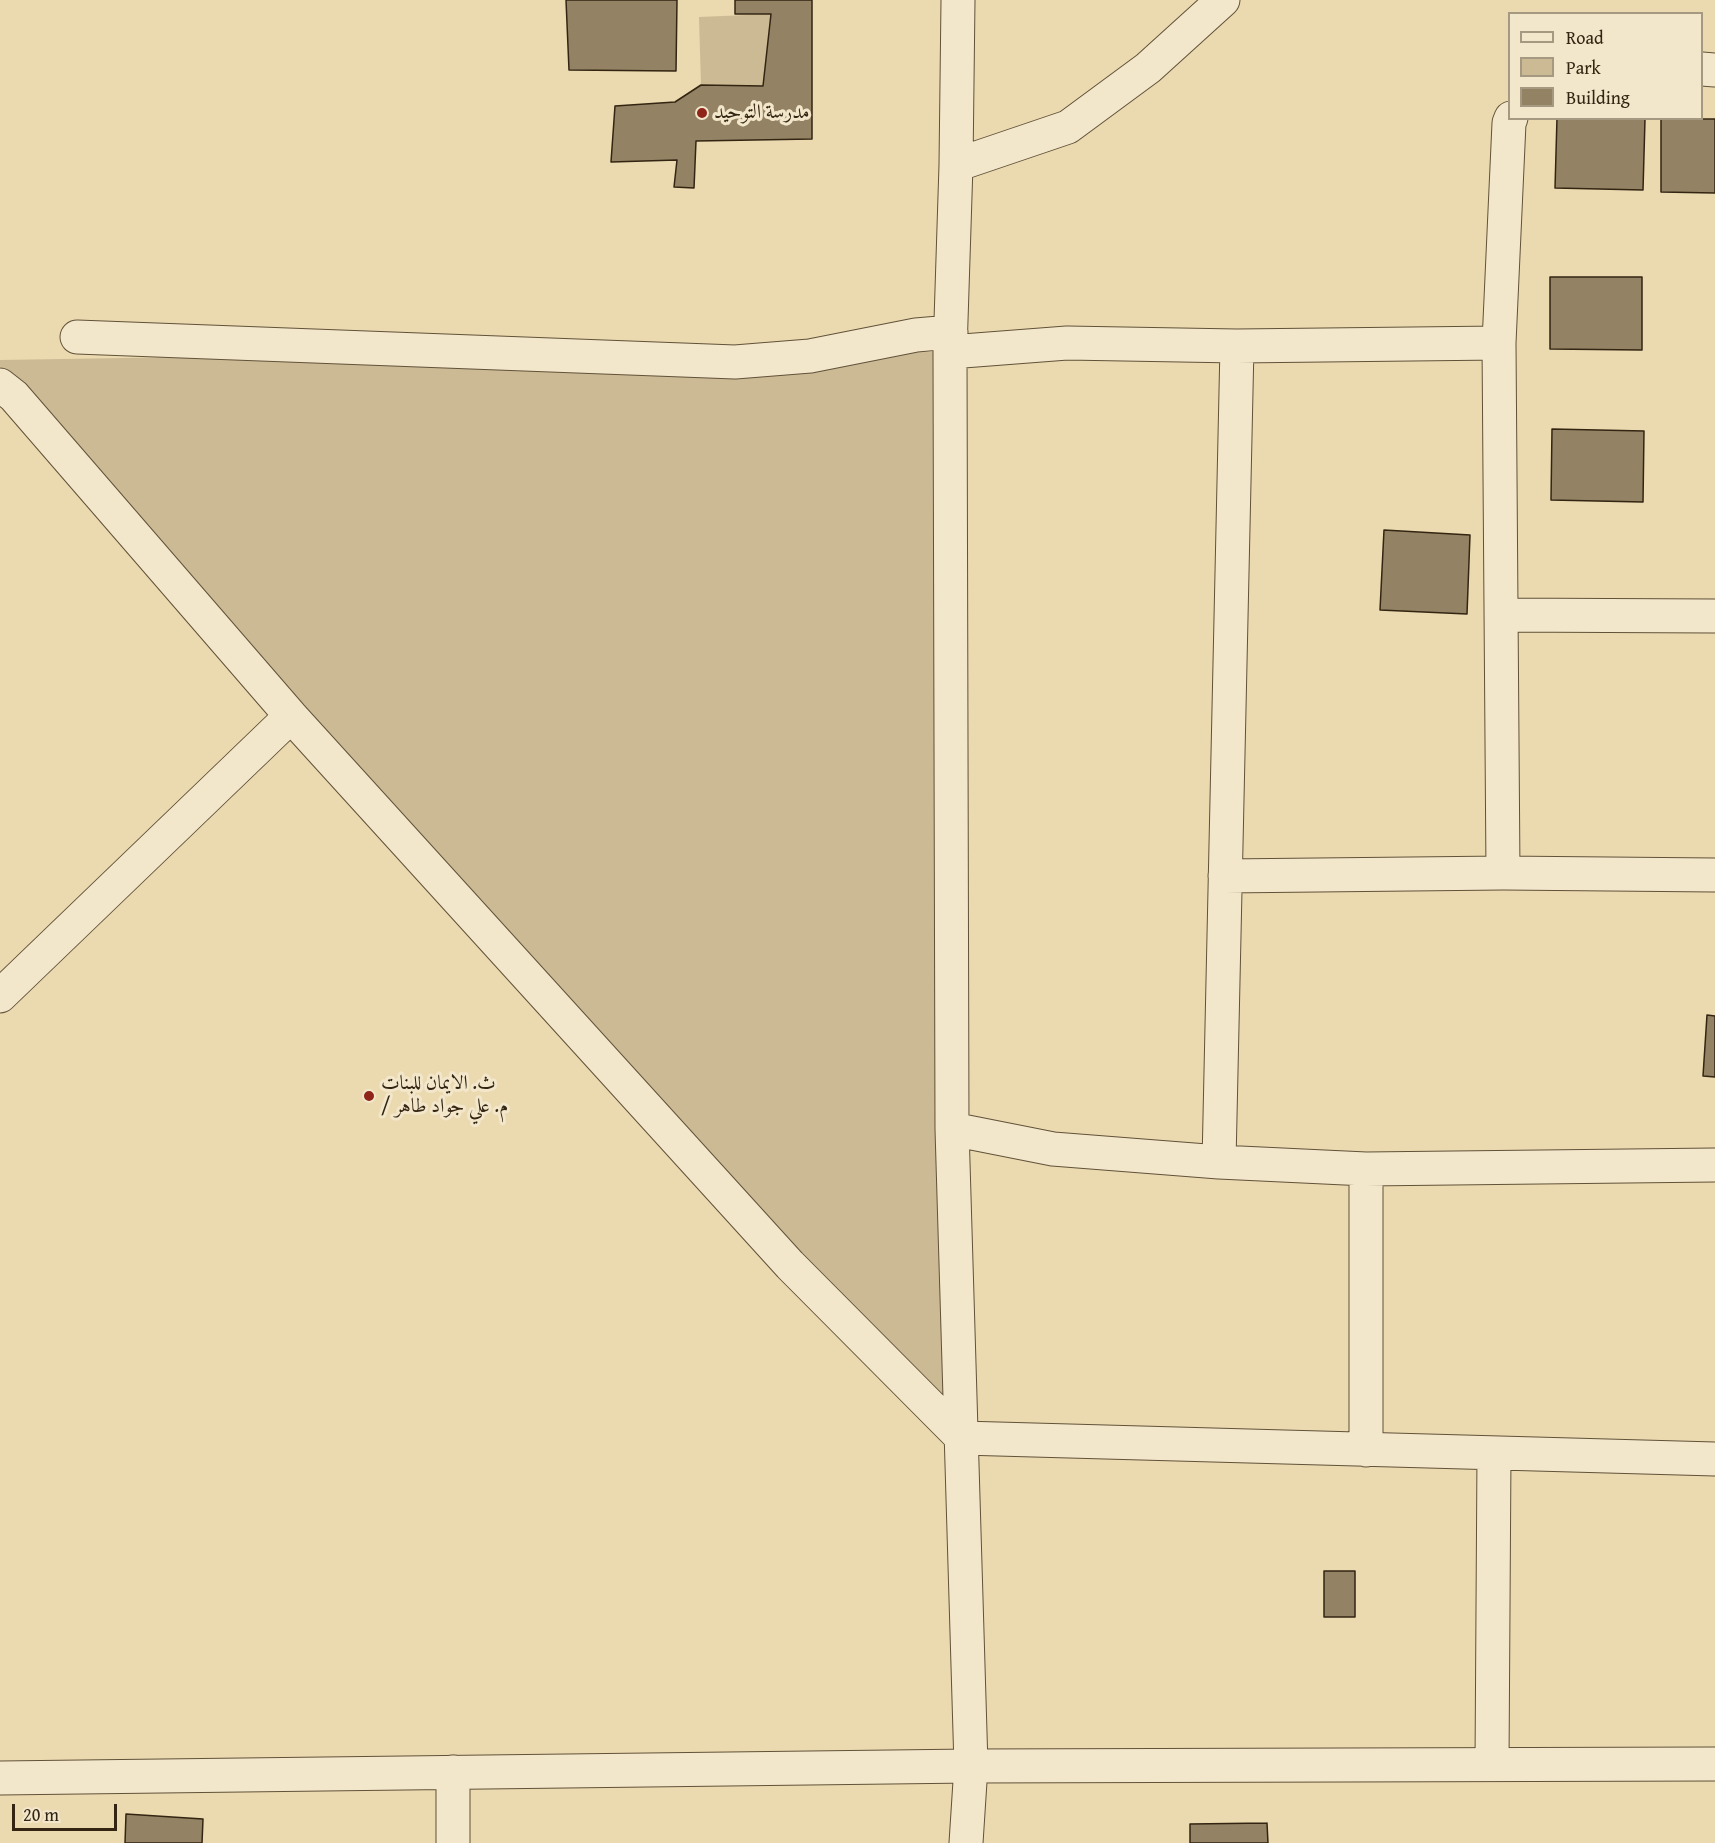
<!DOCTYPE html>
<html>
<head>
<meta charset="utf-8">
<style>
	body { margin:0 }
	#map { position:relative; width:1715px; height:1843px; overflow:hidden; background:#ebd9af; font-family:"Gentium Book Plus",serif }
	canvas { display:block }
	.legend { position:absolute; left:1508px; top:12px; width:195px; height:108px; box-sizing:border-box; background:#f2e6cb; border:2px solid #a69981; margin:0; padding:8px 10px; list-style:none; font-size:18px; color:#332512 }
	.legend li { display:flex; align-items:center; gap:12px; height:30px }
	.legend b { width:30px; border:2px solid #a69981 }
	.scale { position:absolute; left:12px; top:1804px; width:105px; height:27px; box-sizing:border-box; border:3px solid #332512; border-top:0; padding-left:8px; font-size:18px; line-height:21px; white-space:nowrap; color:#332512; -webkit-text-stroke:4px #f2e6cb; paint-order:stroke }
</style>
</head>
<body>
<div id="map">
<canvas width="1715" height="1843"></canvas>
<ul class="legend">
<li><b style="height:8px;background:#f2e6cb"></b>Road</li>
<li><b style="height:16px;background:#ccba94"></b>Park</li>
<li><b style="height:16px;background:#938364"></b>Building</li>
</ul>
<div class="scale">20 m</div>
</div>
<script>
const ctx = document.querySelector('canvas').getContext('2d');
ctx.lineJoin = 'round';
function paint(path, color) { ctx.fillStyle = color; ctx.fill(path, 'evenodd'); }
const toPath = rows => new Path2D(rows.map(r => 'M' + r).join(''));
function stroke(path, color, width, dash) { ctx.strokeStyle = color; ctx.lineWidth = width; ctx.lineCap = dash ? 'butt' : 'round'; ctx.setLineDash(dash || []); ctx.stroke(path); }
function drawText(font, color, halo, rows, align = 'center') {
  ctx.font = font + ' "Gentium Book Plus",Amiri,serif'; ctx.lineWidth = 6; ctx.setLineDash([]); ctx.textBaseline = 'middle'; ctx.strokeStyle = halo; ctx.fillStyle = color; for (const [text, x, y, turn = 0] of rows) {
    ctx.save(); ctx.translate(x, y); ctx.rotate((+turn || 0) * Math.PI / 180); ctx.textAlign = isNaN(turn) ? turn : align; if (halo) ctx.strokeText(text, 0, 0); ctx.fillText(text, 0, 0); ctx.restore();
  }
}
paint(toPath([
	[771,14,763,86,701,85,699,17],
	[950,352,962,1438,14,396,0,366,0,360,374,354]
]), '#ccba94');
const building = toPath([
	[566,0,677,0,676,71,569,70,566,0],
	[735,0,812,0,812,139,696,141,694,188,674,187,677,160,611,162,615,106,675,102,701,85,763,86,771,14,735,14,735,0],
	[1557,118,1645,119,1643,190,1555,188,1557,118],
	[1661,119,1715,119,1715,193,1661,192,1661,119],
	[1550,277,1642,277,1642,350,1550,349,1550,277],
	[1552,429,1644,431,1643,502,1551,500,1552,429],
	[1384,530,1470,535,1467,614,1380,610,1384,530],
	[1707,1015,1715,1016,1715,1077,1703,1076,1707,1015],
	[1324,1571,1355,1571,1355,1617,1324,1617,1324,1571],
	[126,1814,203,1819,202,1843,125,1843,126,1814],
	[1267,1823,1268,1843,1190,1843,1190,1824,1267,1823]
]);
paint(building, '#938364');
stroke(building, '#332512', 1.5);
const minor = toPath([
	[958,0,956,165,950,352,952,1129,971,1766,966,1843],
	[1702,69,1715,70],
	[956,165,1068,127,1148,68,1223,0],
	[77,337,735,362,810,356,916,335,951,332],
	[950,352,1067,343,1237,346,1499,343],
	[0,385,14,396,291,716,790,1265,962,1438,1715,1459],
	[1501,615,1715,616],
	[1503,873,1499,343,1509,123,1511,118],
	[1225,876,1503,873,1715,875],
	[0,996,291,716],
	[952,1129,1053,1149,1219,1162,1366,1169,1715,1165],
	[1219,1162,1237,346],
	[1366,1450,1366,1169],
	[1492,1764,1494,1453],
	[453,1772,453,1843],
	[0,1778,971,1766,1715,1764]
]);
stroke(minor, '#615239', 35);
stroke(minor, '#f2e6cb', 33);
for (const [x, y, r, color] of [
	[702,113,6,"#8f2418"],
	[369,1096,6,"#8f2418"]
]) { const dot = new Path2D(); dot.arc(x, y, r, 0, 2 * Math.PI); ctx.fillStyle = color; ctx.fill(dot); stroke(dot, '#f2e6cb', 2); }
drawText('20px', '#332512', '#f2e6cb', [
	["مدرسة التوحيد",714,113],
	["ث. الايمان للبنات",381,1084],
	["/ م. علي جواد طاهر",381,1107]
], 'left');
</script>
</body>
</html>
